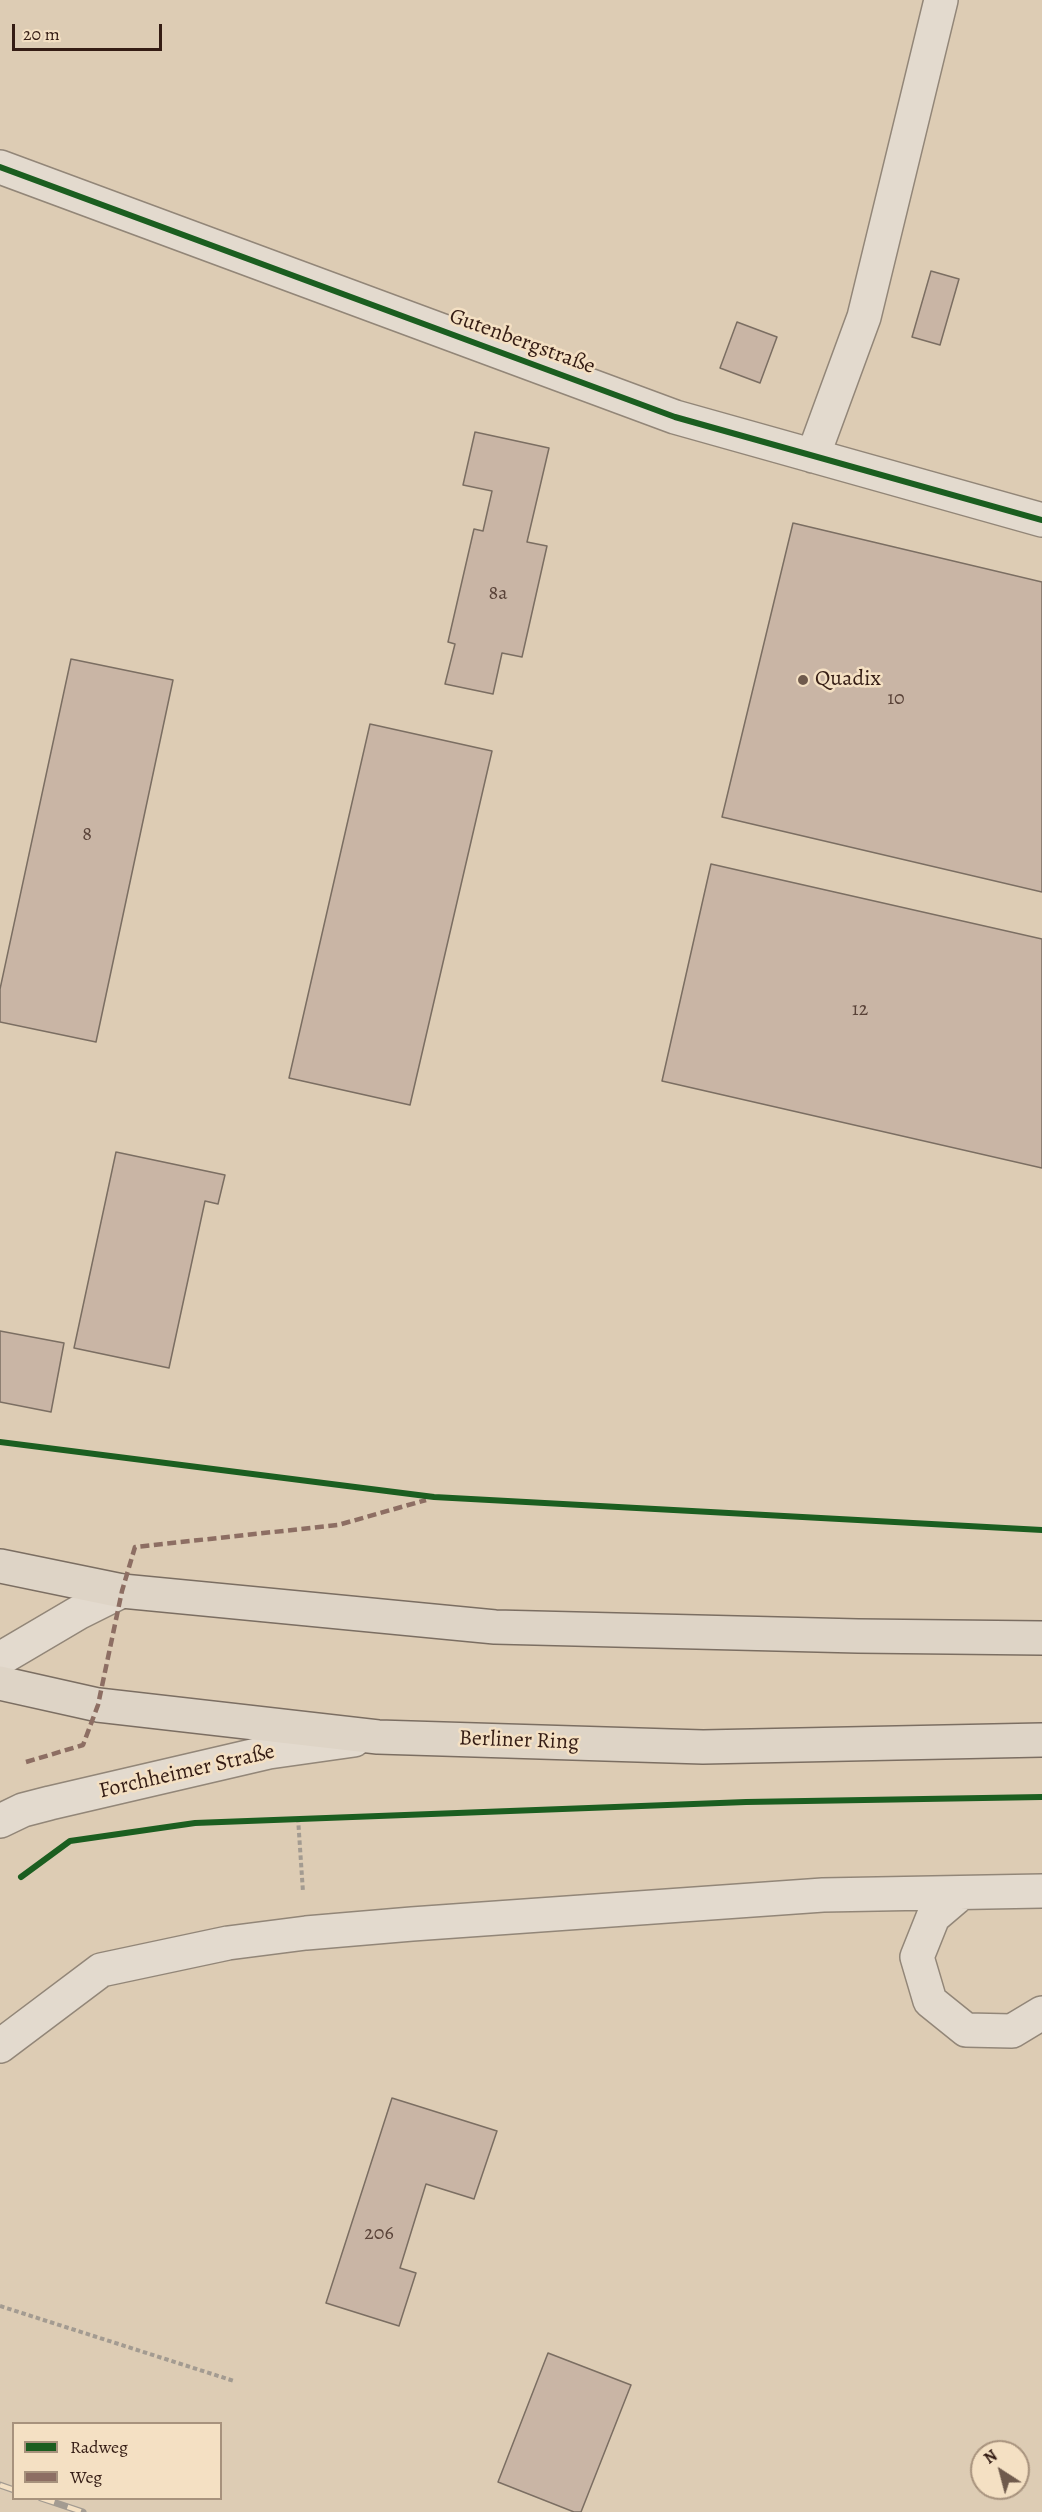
<!DOCTYPE html>
<html>
<head>
<meta charset="utf-8">
<style>
	body { margin:0 }
	#map { position:relative; width:1042px; height:2512px; overflow:hidden; background:#ddccb4; font-family:Alegreya,serif }
	canvas { display:block }
	.legend { position:absolute; left:12px; top:2422px; width:210px; height:78px; box-sizing:border-box; background:#f4e0c3; border:2px solid #a7927d; margin:0; padding:8px 10px; list-style:none; font-size:18px; color:#341c14 }
	.legend li { display:flex; align-items:center; gap:12px; height:30px }
	.legend b { width:30px; border:2px solid #a7927d }
	.north { position:absolute; left:970px; top:2440px; width:60px; height:60px; box-sizing:border-box; background:#f4e0c3; border:2px solid #a7927d; border-radius:50%; rotate:324deg; font-size:16px; font-weight:700; line-height:24px; text-align:center; color:#341c14 }
	.north::after { content:''; display:block; margin:auto; width:21px; height:27px; background:#6f5a4c; clip-path:polygon(50% 0,100% 100%,50% 72%,0 100%) }
	.scale { position:absolute; left:12px; top:24px; width:150px; height:27px; box-sizing:border-box; border:3px solid #341c14; border-top:0; padding-left:8px; font-size:18px; line-height:21px; white-space:nowrap; color:#341c14; -webkit-text-stroke:4px #f4e0c3; paint-order:stroke }
</style>
</head>
<body>
<div id="map">
<canvas width="1042" height="2512"></canvas>
<ul class="legend">
<li><b style="height:8px;background:#1b5e20"></b>Radweg</li>
<li><b style="height:8px;background:#8d6e63"></b>Weg</li>
</ul>
<div class="north">N</div>
<div class="scale">20 m</div>
</div>
<script>
const ctx = document.querySelector('canvas').getContext('2d');
ctx.lineJoin = 'round';
function paint(path, color) { ctx.fillStyle = color; ctx.fill(path, 'evenodd'); }
const toPath = rows => new Path2D(rows.map(r => 'M' + r).join(''));
function stroke(path, color, width, dash) { ctx.strokeStyle = color; ctx.lineWidth = width; ctx.lineCap = dash ? 'butt' : 'round'; ctx.setLineDash(dash || []); ctx.stroke(path); }
function drawText(font, color, halo, rows, align = 'center') {
  ctx.font = font + ' Alegreya,serif'; ctx.lineWidth = 5; ctx.setLineDash([]); ctx.textBaseline = 'middle'; ctx.strokeStyle = halo; ctx.fillStyle = color; for (const [text, x, y, turn = 0] of rows) {
    ctx.save(); ctx.translate(x, y); ctx.rotate((+turn || 0) * Math.PI / 180); ctx.textAlign = isNaN(turn) ? turn : align; if (halo) ctx.strokeText(text, 0, 0); ctx.fillText(text, 0, 0); ctx.restore();
  }
}
const building = toPath([
	[931,271,959,279,940,345,912,337,931,271],
	[737,322,777,337,760,383,720,368,737,322],
	[475,432,549,448,527,542,547,546,522,657,502,653,493,694,445,684,455,644,448,642,474,529,483,531,492,491,463,485,475,432],
	[793,523,1042,582,1042,892,722,817,793,523],
	[71,659,173,680,96,1042,0,1022,0,989,71,659],
	[370,724,492,751,410,1105,289,1078,370,724],
	[711,864,1042,939,1042,1168,662,1081,711,864],
	[116,1152,225,1175,218,1204,205,1201,169,1368,74,1348,116,1152],
	[0,1331,64,1343,51,1412,0,1402,0,1331],
	[392,2098,497,2131,474,2199,426,2184,400,2268,416,2273,399,2326,326,2303,392,2098],
	[548,2353,631,2385,581,2512,574,2512,498,2482,548,2353]
]);
paint(building, '#c9b5a5');
stroke(building, '#7b6e62', 1.5);
const minor = toPath([
	[0,167,675,417,1042,520],
	[813,456,864,317,941,0],
	[0,1659,78,1613,122,1591],
	[0,1821,23,1810,50,1803,269,1752,354,1740],
	[960,1894,933,1917,917,1957,930,2001,966,2030,1012,2031,1042,2013],
	[0,2046,101,1970,228,1943,306,1933,412,1924,823,1895,1042,1891]
]);
const major = toPath([
	[0,1566,122,1591,495,1627,858,1636,1042,1638],
	[0,1683,98,1705,378,1737,703,1747,1042,1740]
]);
stroke(minor, '#928678', 36);
stroke(major, '#7b6e62', 36);
stroke(toPath([
	[298,1818,303,1892],
	[0,2306,234,2381]
]), '#a39b91', 4, [4.5, 3]);
stroke(minor, '#e3dace', 33);
stroke(major, '#ded4c6', 33);
const rail = toPath([
	[0,2485,14,2490],
	[41,2498,83,2512]
]);
stroke(rail, '#a39b91', 7);
stroke(rail, '#f4e0c3', 4.5, [14]);
stroke(toPath([
	[26,1762,83,1745,98,1705,122,1591,135,1547,338,1525,426,1500]
]), '#8d6e63', 4.5, [9, 4.5]);
stroke(toPath([
	[0,167,675,417,1042,520],
	[0,1442,434,1497,1042,1530],
	[21,1877,70,1841,195,1823,746,1802,1042,1797]
]), '#1b5e20', 6);
for (const [x, y, r, color] of [
	[803,680,6,"#6f5a4c"]
]) { const dot = new Path2D(); dot.arc(x, y, r, 0, 2 * Math.PI); ctx.fillStyle = color; ctx.fill(dot); stroke(dot, '#f4e0c3', 2); }
drawText('20px', '#594238', null, [
	["8a",498,594],
	["10",896,699],
	["8",87,835],
	["12",860,1010],
	["206",379,2234]
]);
drawText('22px', '#341c14', '#f4e0c3', [
	["Gutenbergstraße",522,342,20],
	["Berliner Ring",519,1741,2],
	["Forchheimer Straße",187,1772,-13]
]);
drawText('22px', '#341c14', '#f4e0c3', [
	["Quadix",815,680]
], 'left');
</script>
</body>
</html>
